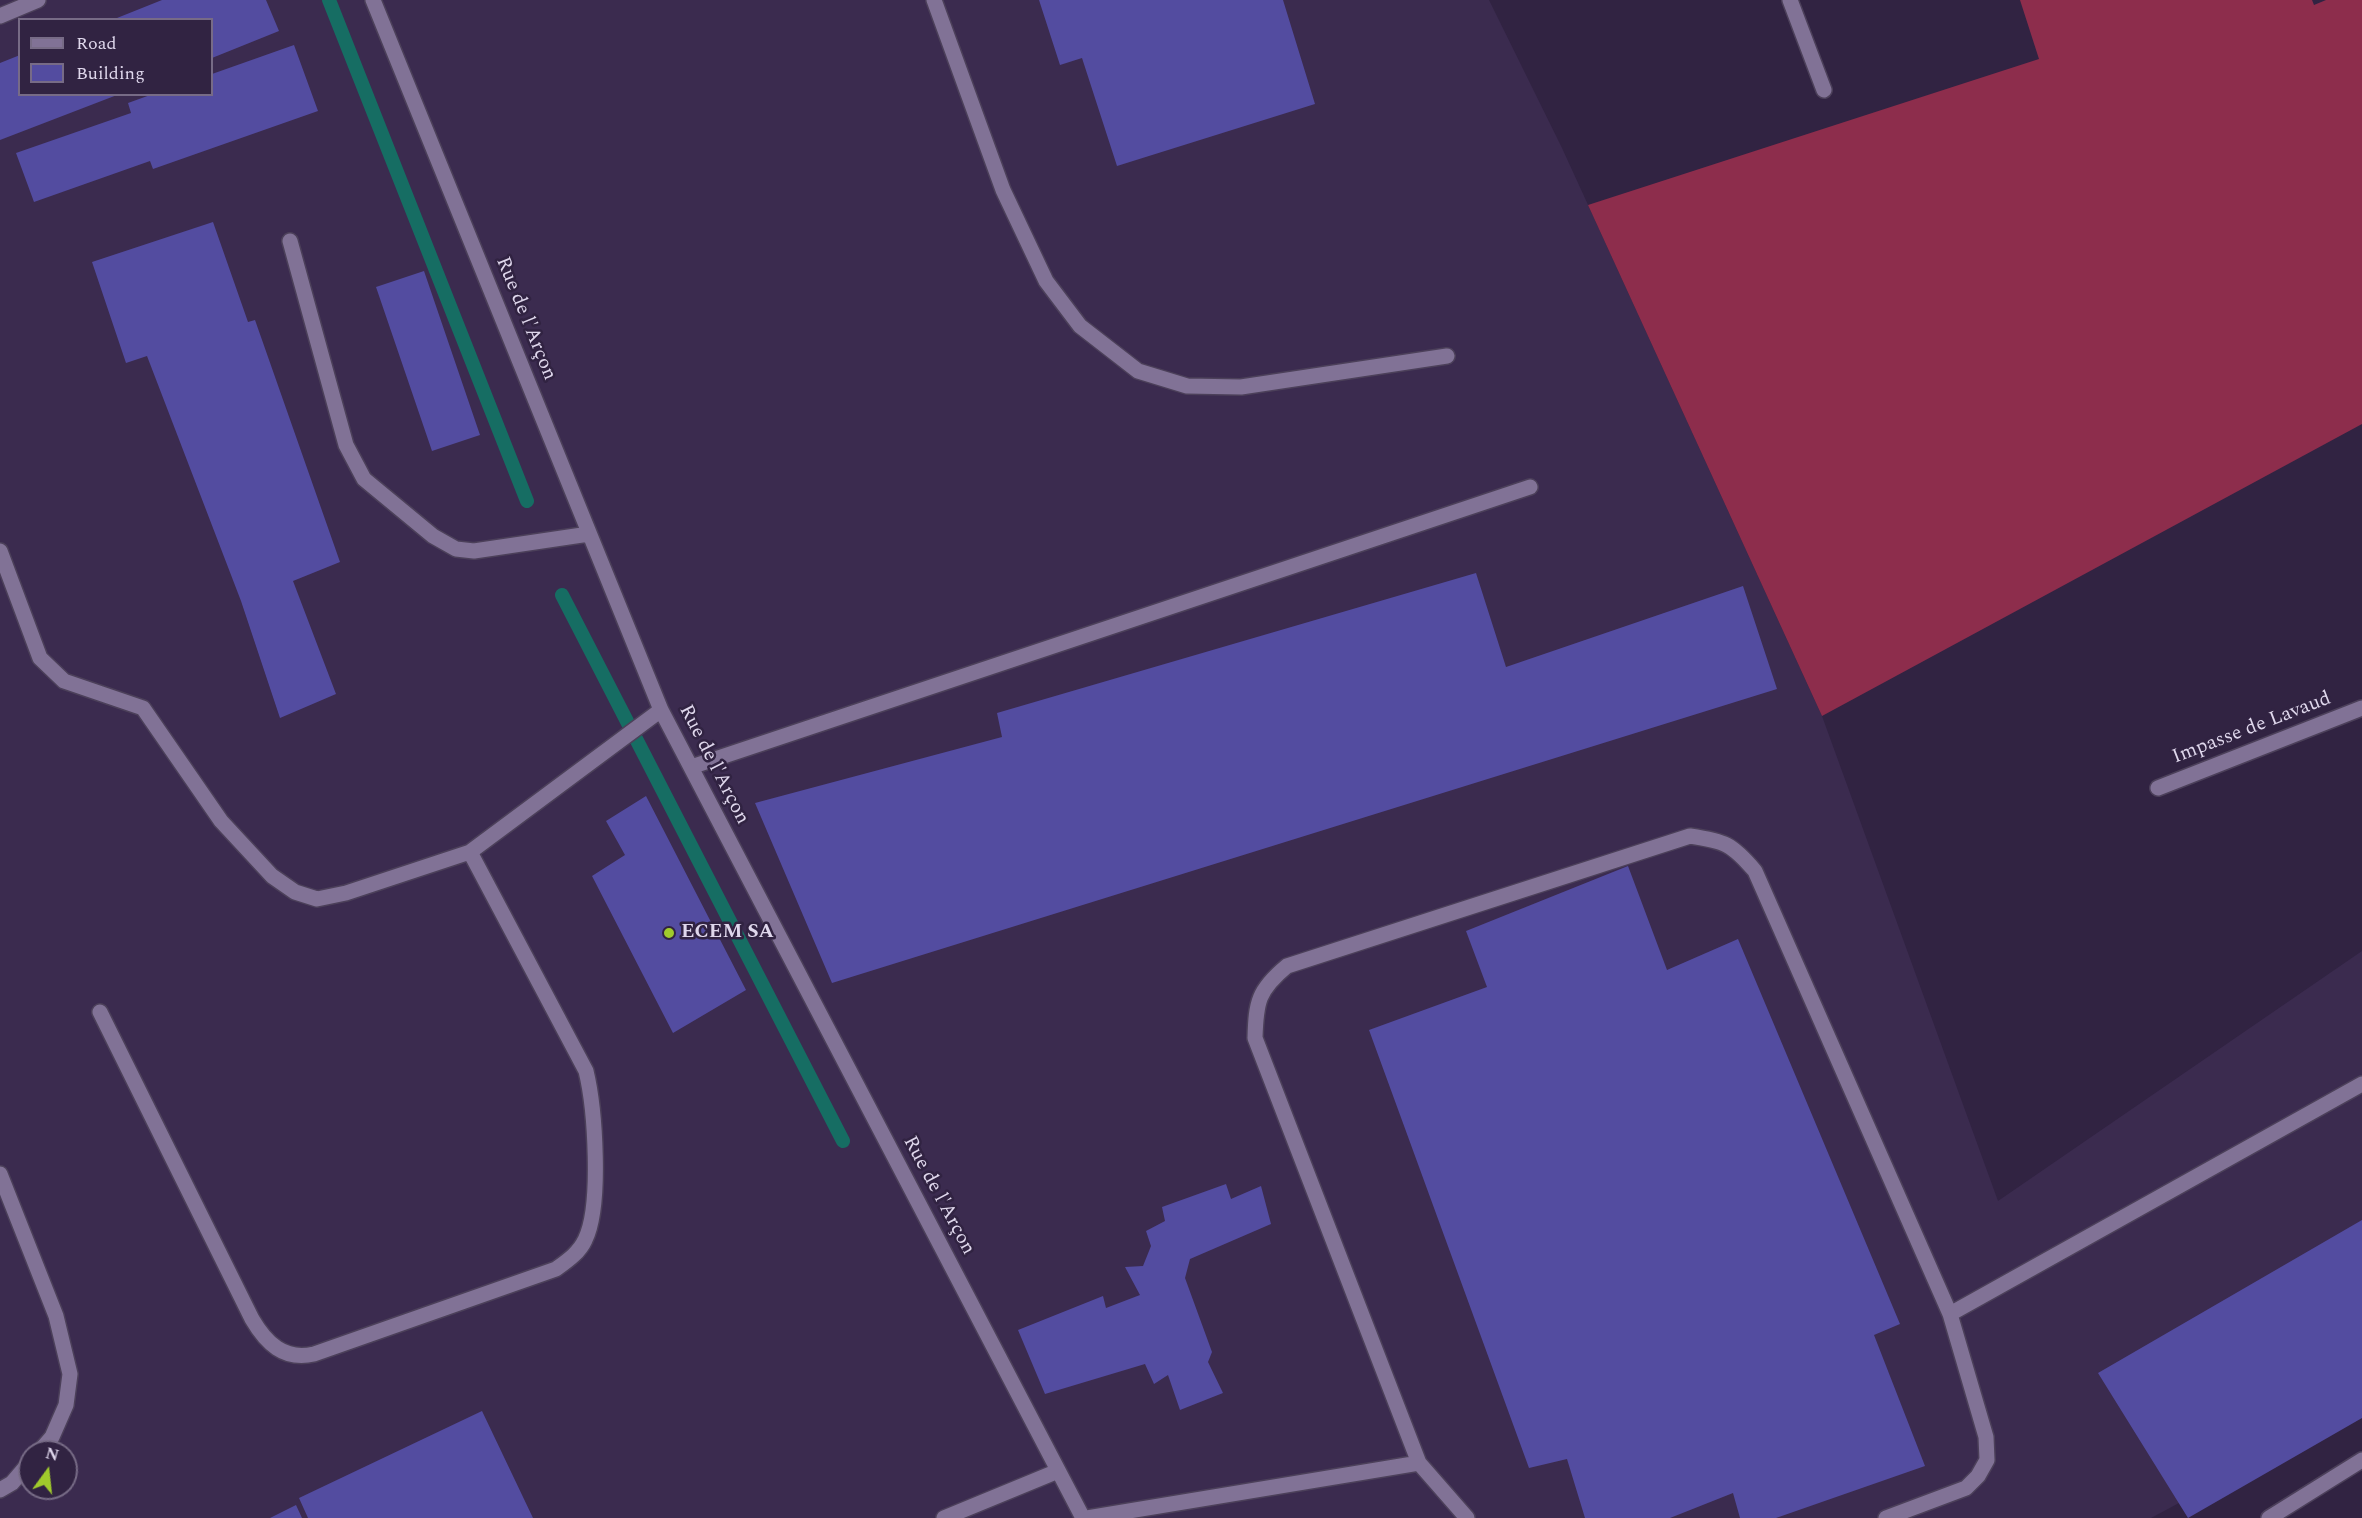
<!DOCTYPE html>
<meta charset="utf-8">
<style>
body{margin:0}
#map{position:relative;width:2362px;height:1518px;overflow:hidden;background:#312342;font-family:Spectral,serif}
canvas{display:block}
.legend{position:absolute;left:18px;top:18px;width:195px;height:78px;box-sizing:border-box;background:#312342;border:2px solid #776b86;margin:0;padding:8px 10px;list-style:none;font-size:18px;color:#dfd7ec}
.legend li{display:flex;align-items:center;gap:12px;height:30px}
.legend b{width:30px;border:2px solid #776b86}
.north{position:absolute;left:18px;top:1440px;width:60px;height:60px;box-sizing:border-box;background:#312342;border:2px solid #776b86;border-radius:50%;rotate:15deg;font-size:16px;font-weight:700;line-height:24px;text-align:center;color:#dfd7ec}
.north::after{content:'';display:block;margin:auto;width:21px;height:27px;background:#a0ca2c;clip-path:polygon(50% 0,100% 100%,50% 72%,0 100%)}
</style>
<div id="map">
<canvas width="2362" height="1518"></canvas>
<ul class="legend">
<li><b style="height:8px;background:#817296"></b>Road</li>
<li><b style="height:16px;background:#534ca0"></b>Building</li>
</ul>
<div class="north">N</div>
</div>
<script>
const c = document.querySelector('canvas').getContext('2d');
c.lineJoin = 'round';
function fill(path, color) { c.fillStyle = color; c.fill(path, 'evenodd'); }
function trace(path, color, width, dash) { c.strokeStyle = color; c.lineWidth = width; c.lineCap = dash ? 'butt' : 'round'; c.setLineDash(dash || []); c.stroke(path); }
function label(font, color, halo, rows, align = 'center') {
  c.font = font + ' Spectral,serif'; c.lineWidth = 5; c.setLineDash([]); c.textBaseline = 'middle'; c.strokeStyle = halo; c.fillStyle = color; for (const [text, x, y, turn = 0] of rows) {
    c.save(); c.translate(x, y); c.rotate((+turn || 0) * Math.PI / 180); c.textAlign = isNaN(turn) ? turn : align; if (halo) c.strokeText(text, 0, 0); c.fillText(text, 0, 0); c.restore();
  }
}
const built = new Path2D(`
 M0,0H1489L1562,148L1822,716L1998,1201L2362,951V1405L2151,1518H0ZM20,20H212V94H20ZM30,1452H66V1488H30Z`);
const forest = new Path2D(`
 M2020,0H2312L2314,5L2326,0H2362V424L1822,716L1588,205L2039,59Z`);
const stream = new Path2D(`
 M329,0L527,501
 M562,595L843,1141`);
const building = new Path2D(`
 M162,0H266L279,31L212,58V20H112Z
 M1039,0H1283L1315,104L1117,166L1082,58L1060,65Z
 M294,45L318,111L153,169L150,161L34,202L16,153L131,113L128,103L153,94H212V74Z
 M20,55V94L117,95L0,140V63Z
 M213,222L248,322L255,320L340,562L293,581L336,694L280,718L241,601L147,356L126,363L92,262Z
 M424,271L480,435L432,451L376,287Z
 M1476,573L1506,667L1743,586L1777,689L832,983L755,803L1002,737L997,713Z
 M646,796L746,990L673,1033L592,876L625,855L606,821Z
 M1628,866L1667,970L1738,939L1900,1324L1874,1335L1925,1466L1776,1518H1740L1733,1493L1670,1518H1585L1567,1459L1529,1468L1369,1030L1487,987L1466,931Z
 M1226,1184L1231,1199L1261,1186L1271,1224L1190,1259L1185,1278L1212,1352L1208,1362L1223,1393L1180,1410L1168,1375L1154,1384L1145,1364L1045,1394L1018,1330L1103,1296L1106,1308L1140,1295L1125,1267L1143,1266L1151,1246L1146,1231L1165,1221L1162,1207Z
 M2362,1220V1418L2188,1518L2098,1373Z
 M482,1411L533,1518H308L299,1498Z
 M296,1505L302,1518H270Z`);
const minor = new Path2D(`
 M373,0L661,710L1083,1518
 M934,0L1003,190L1046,281L1080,326L1138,371L1187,386L1241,387L1447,356
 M1790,0L1824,90
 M0,16L38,0
 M290,241L346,445L364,479L433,536L456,549L474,551L589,534
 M0,551L40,658L64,681L143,708L221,821L272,876L295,892L317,899L346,893L470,852
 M691,767L1530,487
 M2158,788L2362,708
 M100,1012L252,1319C266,1343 284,1361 314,1354L556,1269C567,1261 579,1253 585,1240C602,1206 595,1108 586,1071L470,852L661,710
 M0,1174L56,1316L70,1374L66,1405L52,1437L39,1452
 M1419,1463L1467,1518
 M0,1490L12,1483L30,1462
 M944,1518L1058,1471
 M1087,1518L1419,1463L1255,1038C1256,1002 1258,990 1287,966L1690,836C1725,841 1732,844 1755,871L1950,1314
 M1886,1518L1966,1488L1978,1476L1987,1460L1986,1437L1950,1314L2362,1084
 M2269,1518L2362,1460`);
const markers = [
 [669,933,6,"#a0ca2c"]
];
const streetNames = [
 ["Rue de l'Arçon",525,319,68],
 ["Impasse de Lavaud",2252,729,-21],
 ["Rue de l'Arçon",713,765,63],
 ["Rue de l'Arçon",938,1196,62]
];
const poiNames = [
 ["ECEM SA",681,933]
];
fill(built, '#3b2b4f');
fill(forest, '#8d2d4c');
trace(stream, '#166d63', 14);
fill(building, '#534ca0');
trace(minor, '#4c405a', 18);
trace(minor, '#817296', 15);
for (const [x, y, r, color] of markers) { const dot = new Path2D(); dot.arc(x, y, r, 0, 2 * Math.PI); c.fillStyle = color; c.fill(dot); trace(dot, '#312342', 2); }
label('20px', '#dfd7ec', '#312342', streetNames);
label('bold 20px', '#dfd7ec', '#312342', poiNames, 'left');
</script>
